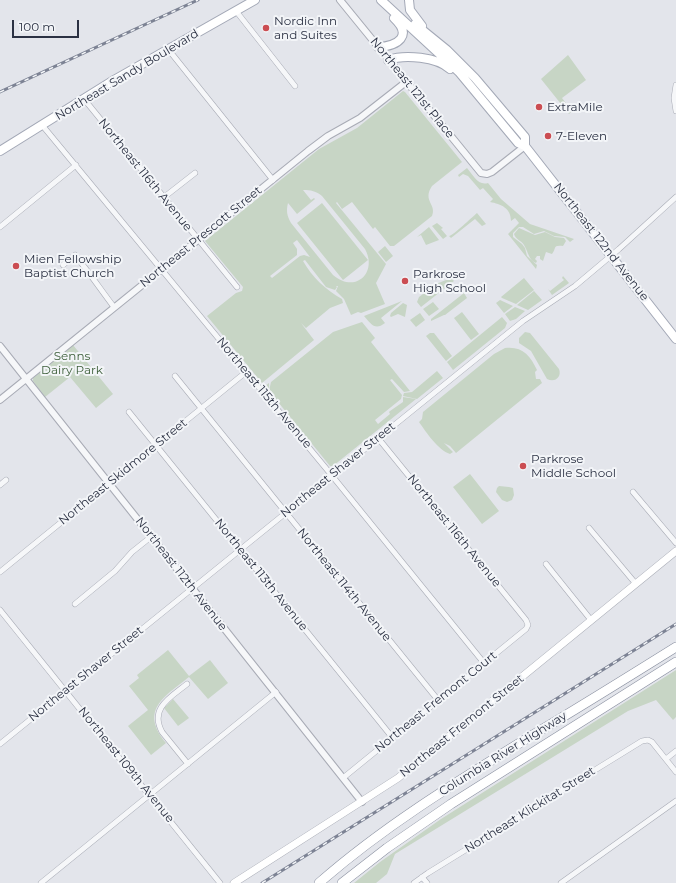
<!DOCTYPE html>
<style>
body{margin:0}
#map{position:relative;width:676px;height:883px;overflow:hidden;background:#e3e5eb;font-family:Montserrat,sans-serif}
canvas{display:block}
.scale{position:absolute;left:12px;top:20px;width:67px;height:18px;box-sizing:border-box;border:2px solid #2b3143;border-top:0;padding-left:5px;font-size:12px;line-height:14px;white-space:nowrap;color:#2b3143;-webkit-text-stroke:3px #f3f5f8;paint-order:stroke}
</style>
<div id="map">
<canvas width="676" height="883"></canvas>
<div class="scale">100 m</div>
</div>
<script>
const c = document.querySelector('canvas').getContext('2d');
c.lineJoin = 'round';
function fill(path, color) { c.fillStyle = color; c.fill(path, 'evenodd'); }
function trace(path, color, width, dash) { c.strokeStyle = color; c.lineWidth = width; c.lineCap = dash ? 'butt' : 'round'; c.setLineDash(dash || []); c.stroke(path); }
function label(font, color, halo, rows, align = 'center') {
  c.font = font + ' Montserrat,sans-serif'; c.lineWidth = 4; c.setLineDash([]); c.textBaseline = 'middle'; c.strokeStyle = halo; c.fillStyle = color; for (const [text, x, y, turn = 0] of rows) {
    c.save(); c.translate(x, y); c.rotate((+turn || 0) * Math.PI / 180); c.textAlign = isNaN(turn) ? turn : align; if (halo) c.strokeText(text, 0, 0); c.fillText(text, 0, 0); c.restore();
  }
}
const green = new Path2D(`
 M568,55L586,80L562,98L572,111L569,114L541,79Z
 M403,91L405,92L462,162L432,186C422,201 437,204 432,216L394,246H390L375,227L373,229L352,202L342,209L337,202L336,203L386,264L376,283L385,304L361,313L358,312L351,315L344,299L336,291L338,286H336L337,287L335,290L326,287L305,260L303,261C312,277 326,290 342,299L343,303L330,308L306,328L301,323L314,340L262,383L207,316L236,293L242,291L243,287L205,241L319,149L357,128ZM303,190C311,190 316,191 322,196L365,249C378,273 355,294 333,275L291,223C287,216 286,211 288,203L297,214L315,199L314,198L311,200ZM297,240L310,257L304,255L300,256L272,278L270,276L297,255V249L293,243Z
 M467,168C473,175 478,186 488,183L501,199L530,224L574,239L570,242L565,237L554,236L544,231L534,234L523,227H519L513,233V237L522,244L525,248L527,256L537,265L536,269L508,234L519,223L515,218L511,221C511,208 501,204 490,202L493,199L483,188L480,190L468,176L463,174L459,177L458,175Z
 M322,203L368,260L343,280L297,223Z
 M477,213L486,224L482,226L475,219L451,238L449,236C454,235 471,218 477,213Z
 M437,223L443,228L441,229L447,236L443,239L432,226Z
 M429,227L439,240L426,245L421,235L417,237Z
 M519,228L535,235L545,232L555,237L564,238L566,241L563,246C552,245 557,248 552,254L546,252L543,261L540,259V256H537L535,259L537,261L536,263C528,259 529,253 524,245C521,240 516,240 514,234Z
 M385,246L393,256L386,262L378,252Z
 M563,276L569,283L552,295L548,289L550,291L564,280L562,278Z
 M451,278L454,281L421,307L417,302L419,297L427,291L426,288Z
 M524,278L534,290L516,304L502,298L501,297Z
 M534,291L542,300L528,310L517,305Z
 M464,293L467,298L445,315H444L431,321V319Z
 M500,300L513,306L504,313L496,303Z
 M402,301L381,318L385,323C375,331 371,324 364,316Z
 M433,302L439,309L429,316L423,309Z
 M403,303L407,305L405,317L398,314L391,317L390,316L391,313Z
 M515,307L525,311L516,319L510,321L505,314Z
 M462,312L479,334L471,340L454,318Z
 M420,313L425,320L416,327L410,320Z
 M502,317L507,323L505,328L453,370L447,362Z
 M362,322L375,338L371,342L410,391L404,392L392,379L390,380L402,395L401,399L375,420L378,424L390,414L389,412L390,411L403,402V397L416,399L333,466H330L265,386L269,383V391L271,382L333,332Z
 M525,332L530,333L559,369C562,377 555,383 547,379L531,351L519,343V338Z
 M430,333H434L452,356L446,361L426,336Z
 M73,345L113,394L96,408L70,377L45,397L33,381V378Z
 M505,348C522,346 530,355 537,370L535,372L536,379H540L542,383L456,453L450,446L444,443L453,452L450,454C438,450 426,432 419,422L422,419L423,412L494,354Z
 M437,371L443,378L417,399L403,396L404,393L412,392Z
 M470,474L499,511L482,524L453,487Z
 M499,486L509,487L513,488L514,495L512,500L507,502L502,500L496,492L497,488Z
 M168,650L189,676L210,660L228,683L208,699L189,677C164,697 139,710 166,743L151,755L128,726L148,710L129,686L139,678L137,675Z
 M676,670V717L673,720L656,700L628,711L395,854L387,874L376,883H354L380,862L441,819Z
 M173,699L189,718L178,726L164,708Z`);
const minor = new Path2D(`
 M236,11L295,86
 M168,49L273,180
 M676,85L674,98L676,111
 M84,99L237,287
 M42,125L329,472L484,663
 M163,198L195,173
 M0,227L76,165
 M63,265L75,255C89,272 101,290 114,307
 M175,376L438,700
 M129,412L392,737
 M0,485L6,480
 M633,492L676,543
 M589,528L636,584
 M546,564L591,620
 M0,572L246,372
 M75,604L115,571L132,552L152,536
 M0,610L220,883
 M187,684C171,697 149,708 162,732L188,764
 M0,744L523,321L575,286L619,249L676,197
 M666,759L676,751
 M343,778L526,629L528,625L526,620L378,438
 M422,877L427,883
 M41,883L276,692
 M414,883L428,873L642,741L648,740L652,742L676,772
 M561,883L676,801`);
const tertiary = new Path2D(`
 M340,0L481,173L487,174L492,172L525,146
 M0,346L362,802
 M0,400L308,151L328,136L360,118L406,82`);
const secondary = new Path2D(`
 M234,883L398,778L676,551`);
const primary = new Path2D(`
 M381,0L459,72L518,143L525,146L676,339
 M409,0L410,10L422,26
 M415,24L447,50L475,78L525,137V146
 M378,47C398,46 413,36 394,18
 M388,60C405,54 437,57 450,69
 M0,151L114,80L255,0`);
const motorway = new Path2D(`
 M319,883C384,826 458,781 531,736C580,707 628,677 676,647
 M342,883L387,848L451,804L676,662`);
const rail = new Path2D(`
 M0,92L198,0
 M262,883L676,624`);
const markers = [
 [266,28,4,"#cb4d52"],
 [539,107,4,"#cb4d52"],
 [548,136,4,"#cb4d52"],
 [16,266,4,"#cb4d52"],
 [405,281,4,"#cb4d52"],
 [523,466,4,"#cb4d52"]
];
const poiNames = [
 ["Nordic Inn",274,21],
 ["and Suites",274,35],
 ["ExtraMile",547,107],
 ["7-Eleven",556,136],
 ["Mien Fellowship",24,259],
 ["Baptist Church",24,273],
 ["Parkrose",413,274],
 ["High School",413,288],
 ["Parkrose",531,459],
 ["Middle School",531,473]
];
const streetNames = [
 ["Northeast Sandy Boulevard",127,75,-31],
 ["Northeast 121st Place",412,88,51],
 ["Northeast 116th Avenue",145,175,51],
 ["Northeast Prescott Street",201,237,-39],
 ["Northeast 122nd Avenue",601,242,52],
 ["Northeast 115th Avenue",264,393,50],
 ["Northeast Shaver Street",338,470,-39],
 ["Northeast Skidmore Street",123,472,-39],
 ["Northeast 116th Avenue",454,531,51],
 ["Northeast 112th Avenue",181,574,52],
 ["Northeast 113th Avenue",261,575,51],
 ["Northeast 114th Avenue",344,585,51],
 ["Northeast Shaver Street",86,674,-39],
 ["Northeast Fremont Court",436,702,-39],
 ["Northeast Fremont Street",462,726,-39],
 ["Columbia River Highway",503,754,-32],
 ["Northeast 109th Avenue",126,765,51],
 ["Northeast Klickitat Street",530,810,-32]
];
const parkNames = [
 ["Senns",72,356],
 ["Dairy Park",72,370]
];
fill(green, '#c7d5c5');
trace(minor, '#a8abb5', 6);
trace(tertiary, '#a8abb5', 8);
trace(secondary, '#a8abb5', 8);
trace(primary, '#a3a8b6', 10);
trace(motorway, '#8b91a1', 10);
trace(minor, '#f6f7f9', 5);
trace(tertiary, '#f6f7f9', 6);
trace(secondary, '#fff', 7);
trace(primary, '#fff', 8);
trace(motorway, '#fff', 9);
trace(rail, '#7d8394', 3);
trace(rail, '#f3f5f8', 1.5, [4.5]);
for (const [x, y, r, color] of markers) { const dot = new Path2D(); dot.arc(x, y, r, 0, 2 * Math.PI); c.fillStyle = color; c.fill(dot); trace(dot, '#f3f5f8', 1.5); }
label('12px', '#2b3143', '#f3f5f8', poiNames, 'left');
label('12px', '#2b3143', '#f3f5f8', streetNames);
label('12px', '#3c5e39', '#f3f5f8', parkNames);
</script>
